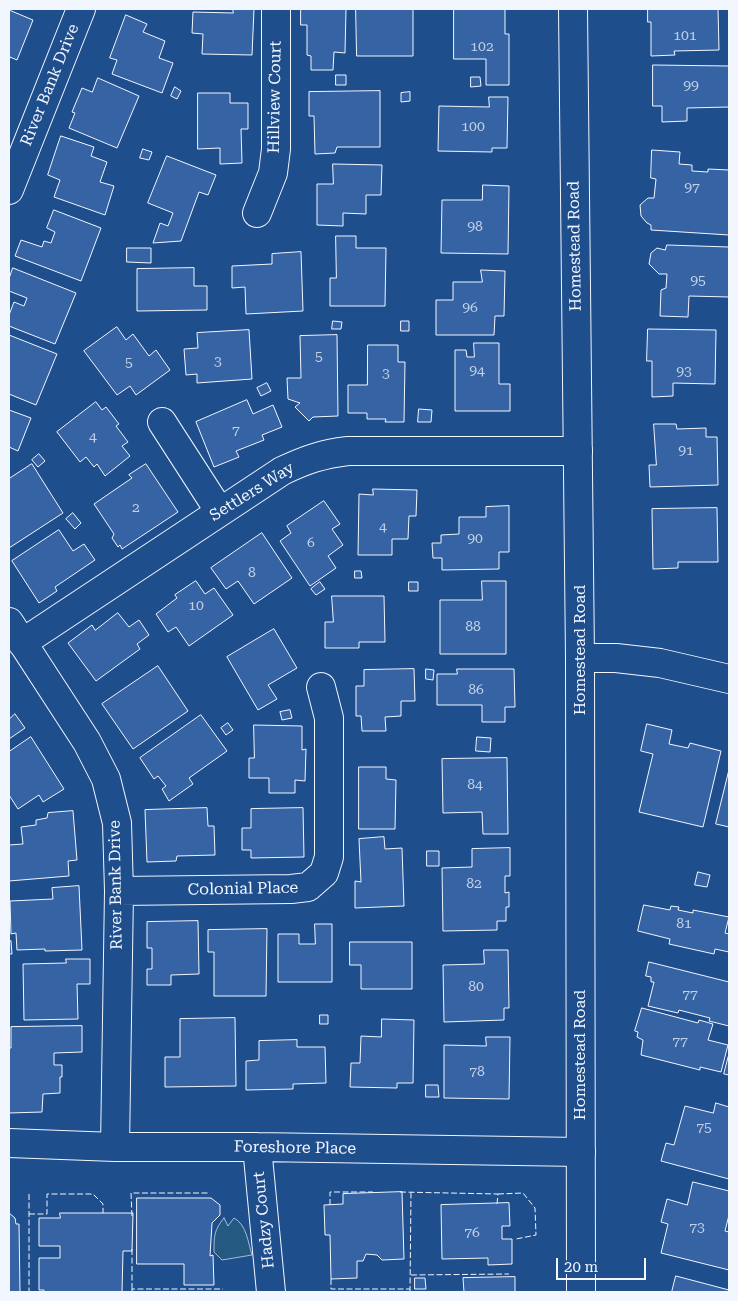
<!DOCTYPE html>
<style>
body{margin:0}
#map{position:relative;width:738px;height:1301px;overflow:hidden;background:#1f4e8c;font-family:"Roboto Serif",serif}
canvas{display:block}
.frame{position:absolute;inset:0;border:10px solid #f2f6ff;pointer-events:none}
.scale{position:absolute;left:556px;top:1258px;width:90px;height:22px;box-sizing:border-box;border:2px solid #f2f6ff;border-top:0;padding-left:6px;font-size:15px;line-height:18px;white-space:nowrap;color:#f2f6ff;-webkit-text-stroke:4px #1f4e8c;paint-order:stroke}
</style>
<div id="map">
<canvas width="738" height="1301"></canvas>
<div class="frame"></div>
<div class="scale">20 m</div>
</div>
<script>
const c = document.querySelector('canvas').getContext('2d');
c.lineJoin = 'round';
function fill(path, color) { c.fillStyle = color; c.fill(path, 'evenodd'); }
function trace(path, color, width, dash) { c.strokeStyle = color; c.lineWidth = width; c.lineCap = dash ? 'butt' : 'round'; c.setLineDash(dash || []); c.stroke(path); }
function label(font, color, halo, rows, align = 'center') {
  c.font = font + ' "Roboto Serif",serif'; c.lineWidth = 4; c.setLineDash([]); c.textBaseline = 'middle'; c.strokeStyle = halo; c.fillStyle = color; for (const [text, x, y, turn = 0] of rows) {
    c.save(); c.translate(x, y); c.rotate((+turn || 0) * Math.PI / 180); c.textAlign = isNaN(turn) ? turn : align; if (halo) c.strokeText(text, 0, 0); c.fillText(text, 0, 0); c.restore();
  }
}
const green = new Path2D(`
 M224,1218L228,1226L234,1218C247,1225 248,1243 252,1255L222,1260L214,1252C214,1236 214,1230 224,1218Z`);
const building = new Path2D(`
 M233,9H254L252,55L202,54L203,34L192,33L193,12L233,13Z
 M301,9H346L345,53L334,52L333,70H311V56L307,55V25H301Z
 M356,9H413V56H357Z
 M454,9H505V34H509V85H486V59H454Z
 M648,9H718L719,50L674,51L675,55L651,56V22H648Z
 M9,10L33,20L17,60L10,57L9,61Z
 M126,15L147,24L143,32L165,41L159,58L173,63L162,93L112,74L117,60L110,58Z
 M653,65L729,66V107L687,108V121L662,122V106H653Z
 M336,75H346V85H336Z
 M471,77H480L481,86L471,87Z
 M98,78L139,96L117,148L69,128L75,113L72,112L82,88L92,92Z
 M175,87L181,91L177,99L171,96Z
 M380,91V147H337L335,153L315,154L314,116H309V92Z
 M410,92V101L401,102V93Z
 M198,93H230V103H248V129H241L242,163L220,164V148L198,149Z
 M489,97H508L507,148H492V152L438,151L439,106L489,107Z
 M61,136L94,147L91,156L107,162L100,182L114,186L105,215L54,197L60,180L48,175Z
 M143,149L152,152L149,160L140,158Z
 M652,150L680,152L679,164L692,165V171L708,172V169L729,170V235L651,230V225L647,223L641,216L640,205L648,198H654L656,179L651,178Z
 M167,156L216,175L208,195L199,192L181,241L153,243L160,223L168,226L173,213L148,203Z
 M333,164L382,165L381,195H366V214L343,213V226L317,225V184H333Z
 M483,185L509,186L508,254L441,253L442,200H482Z
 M54,210L101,228L81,281L15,256L21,240L42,247L44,241L51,243L55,232L47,228Z
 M336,236H356V248H386L385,306H330V278H336Z
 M667,245L729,247V297L689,296L688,317L660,316L661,290L666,288L667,274H659L649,264L651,253L657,248L665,250Z
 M127,248H151V263L127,262Z
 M301,252L303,311L246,314L245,287L232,288V266L272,264V254Z
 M13,268L76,293L55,344L9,326V315L14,302L24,306L27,298L9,291V279Z
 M194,268V286H207V310L137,311V269Z
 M481,270L505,271L504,316H495L494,335H436V300H453V282H482Z
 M333,321L342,322L341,329H332Z
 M401,321H409V331H401Z
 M117,327L126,340L133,334L149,356L156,350L170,370L136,395L130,386L117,395L84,351Z
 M648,329L716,330L715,384L673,383V396L652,397V361H647Z
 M249,330L252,379L197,383V374L186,375L184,349L198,348L197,333Z
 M9,335L57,354L36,405L9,394Z
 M337,335L338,416L313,417L309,421L295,407L300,403L288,399L287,378H301L300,336Z
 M474,343H499V384H510V411H455V350H466L467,357H474Z
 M368,345H398V362H405L404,422H385L386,419H367V413H348V385H367Z
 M267,383L271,391L261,396L257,388Z
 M247,400L253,414L273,405L282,427L262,435L264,440L236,451L239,457L214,467L196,422Z
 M96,402L102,410L106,407L119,424L116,426L128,442L122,446L130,456L105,476L97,464L94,467L86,457L80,462L57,432Z
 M419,409L432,410L431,422H418Z
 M9,410L31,418L18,451L9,447Z
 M654,424H676L677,429L706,428V437H717L718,485L650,487L649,465H656Z
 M39,454L45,461L38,467L32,460Z
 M32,464L63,513L9,548V479Z
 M146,464L178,512L122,549L120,545L118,547L112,538L114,534L94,504L132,478L129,475Z
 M373,489L417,490L416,516H409L408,539H392V555H358L359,494L373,495Z
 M324,501L340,524L332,529L343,545L328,556L336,568L310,586L280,541L291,533L287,526Z
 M509,506V552H499V569L442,570V558H433L432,543H441V535L459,534V517H486V507Z
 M717,508L718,562H678V568L653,569L652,509Z
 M73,513L81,523L75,529L66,519Z
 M59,530L73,551L84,544L95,560L55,587L57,591L39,603L12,561Z
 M262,533L292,578L254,604L238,581L226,589L211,568Z
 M355,571H361L362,578H355Z
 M196,581L205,594L214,588L233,615L189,646L176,627L168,632L156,614L177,598L175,595Z
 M482,581H506V654H440V600H482Z
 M320,582L325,589L316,595L311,589Z
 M409,582H418V591H409Z
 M332,596H384L385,642H359V648H325V622H333Z
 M118,613L129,627L139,620L149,635L137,644L140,649L96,681L68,643L92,625L95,630Z
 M274,629L297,668L268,685L277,699L258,710L227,657Z
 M158,666L188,711L133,749L102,704Z
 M414,669L415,701H401V716L385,717L386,731H362L361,716H356V686H364V670Z
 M426,669L434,670L433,680L426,679Z
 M457,669H514L515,707H505V722H482V705H437V674H457Z
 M290,710L292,718L282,720L280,712Z
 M15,714L25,728L9,739V716L10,718Z
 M201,715L227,751L189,778L193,784L169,801L162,789L166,786L158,776L154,779L140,758Z
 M228,723L233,730L226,735L221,728Z
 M647,724L672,730L669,744L688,748L690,743L721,751L703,827L639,812L653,754L641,751Z
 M254,725L302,726V750L306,749L305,781L295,780V793H269V778H249V758H254Z
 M31,737L64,789L43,802L39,795L18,809L9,795V752Z
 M477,737L491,738L490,752L476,751Z
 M507,758L508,834H483L482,812L443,813L442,759Z
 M359,767H386V779L396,780L395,829H359Z
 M729,770V827L716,824Z
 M207,808L208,826H214L215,855L177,856L176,861L147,862L145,810Z
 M303,808L304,857L251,858V850H242V828H251V809Z
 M73,811L77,860L68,861L69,876L9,881V845L23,844L21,827L36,825V820L47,818L48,813Z
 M384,837L385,849L402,848L404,906L355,908V881L361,882L359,839Z
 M510,848V876H505V893L509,892V907H506V921H497V930L443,931L442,868L472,867V849Z
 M427,851H439V866H427Z
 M698,872L710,875L707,887L695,885Z
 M79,886L82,950L45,951V949L17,950L16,933L11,934L10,901L53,899L52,888Z
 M644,905L670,910L671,906L679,907L678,910L693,913V910L729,917L725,933L729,934V952L715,949L714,954L669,944L670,939L638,931Z
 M198,921L199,974L171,975V985H147V969H152V948H147V922Z
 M315,924H332V982H278V934H299V944H315Z
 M267,929L266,996H214V952H208V930Z
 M11,941L12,954H9V942Z
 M350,942H412V989H361V965H350Z
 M484,950H508L509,1008H504V1020L444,1022L443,965L484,964Z
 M66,959H90V984H77L78,1019L24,1020L23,964L66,963Z
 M649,962L729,982V1026L709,1021L710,1018L679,1010L678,1013L648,1006L654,982H651V977L646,976Z
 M642,1008L698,1023L699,1020L713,1024L708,1040L728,1045L721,1072L700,1067V1070L641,1055L643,1040L637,1037L638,1032L635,1031Z
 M320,1015H328V1024H320Z
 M235,1018L236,1086L165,1087V1057H180V1019Z
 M382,1019L414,1020L413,1083H397V1088L350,1087L351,1063H360L361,1036L381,1037Z
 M82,1026V1052L54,1053V1065H62V1077H60V1093L43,1094L42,1112L9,1113V1048H11V1027Z
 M486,1037H510L509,1099L444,1098V1045L486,1046Z
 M297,1040V1047H325L326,1083L293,1084V1089L246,1090V1061L259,1060V1041Z
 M729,1054V1075L724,1074Z
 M426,1085H438L439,1097H426Z
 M716,1103L729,1107V1179L661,1161L666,1143L674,1145L685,1106L713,1113Z
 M693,1182L729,1191V1215L725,1231L729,1232V1270L661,1253L668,1224L661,1222L667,1199L687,1205Z
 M402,1192L404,1259L382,1260L377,1255L366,1254L363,1261H357V1278L331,1279L330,1235H325L324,1205L343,1204V1194Z
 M137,1198H211L220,1205V1215L212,1223L210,1256L213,1255L214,1285H184V1264H137Z
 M509,1203L510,1226H502V1239H512V1264L488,1265V1258L442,1259L441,1205Z
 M9,1213L15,1218L16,1224H19L20,1292H9Z
 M60,1213H133L132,1251H123L122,1292H44V1290H39V1258H60V1246H39V1218H60Z
 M676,1276L729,1290V1292H672Z
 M515,1277V1292H464L463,1278Z
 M415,1278H425L426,1289H415Z`);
const street = new Path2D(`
 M9,190L81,9
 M257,213L273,173L276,149V9
 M162,422L220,512
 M9,622L87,742L106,779L117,823L119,891L115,1147
 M22,643L282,471C305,460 322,454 348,451H578
 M580,658H616L660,663L729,679
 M119,891L291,889L308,887L324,873L329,857V718L321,687
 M9,1143L115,1147H257L581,1152
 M257,1147L271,1292`);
const secondary = new Path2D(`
 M573,9L580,658L581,1292`);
const fence = new Path2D(`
 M400,1192L498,1194L497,1204
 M29,1194V1292
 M498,1194L523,1193L535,1208L536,1235L516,1239
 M330,1205V1192H373
 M29,1214H47V1194H93L103,1204V1213
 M132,1216L131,1193H210
 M132,1249V1289
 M411,1275L509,1274
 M331,1279V1289H410
 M132,1292V1289H223
 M410,1292L411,1192`);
const numberNames = [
 ["101",685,36],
 ["102",482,47],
 ["99",691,86],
 ["100",473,127],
 ["97",692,188],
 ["98",475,227],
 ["95",698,281],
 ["96",470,308],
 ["5",319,357],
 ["3",218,362],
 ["5",129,363],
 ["94",477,371],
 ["93",684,372],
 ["3",386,374],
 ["7",236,431],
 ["4",93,437],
 ["91",686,451],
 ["2",136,508],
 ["4",383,527],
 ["90",475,539],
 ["6",311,543],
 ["8",252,573],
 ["10",196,606],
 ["88",473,627],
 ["86",476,690],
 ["84",475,785],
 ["82",474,884],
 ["81",684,924],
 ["80",476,987],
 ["77",690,995],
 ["77",680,1042],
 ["78",477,1072],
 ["75",704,1128],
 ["73",697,1228],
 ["76",472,1233]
];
const streetNames = [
 ["River Bank Drive",50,85,-68],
 ["Hillview Court",275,97,-89],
 ["Homestead Road",575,246,-91],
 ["Settlers Way",252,492,-32],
 ["Homestead Road",580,650,-90],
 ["River Bank Drive",116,885,-91],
 ["Colonial Place",243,889,-1],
 ["Homestead Road",580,1055,-90],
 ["Foreshore Place",295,1148,1],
 ["Hadzy Court",264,1220,-96]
];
fill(green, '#245a82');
trace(green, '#a8bbd7', 1);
fill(building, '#3563a3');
trace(building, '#f2f6ff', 1);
trace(street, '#f2f6ff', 30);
trace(secondary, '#f2f6ff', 30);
trace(street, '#1f4e8c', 28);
trace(secondary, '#1f4e8c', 28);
trace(fence, '#f2f6ff', 1, [6, 2.5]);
label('14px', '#c3d1e8', null, numberNames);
label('16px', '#f2f6ff', '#1f4e8c', streetNames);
</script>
